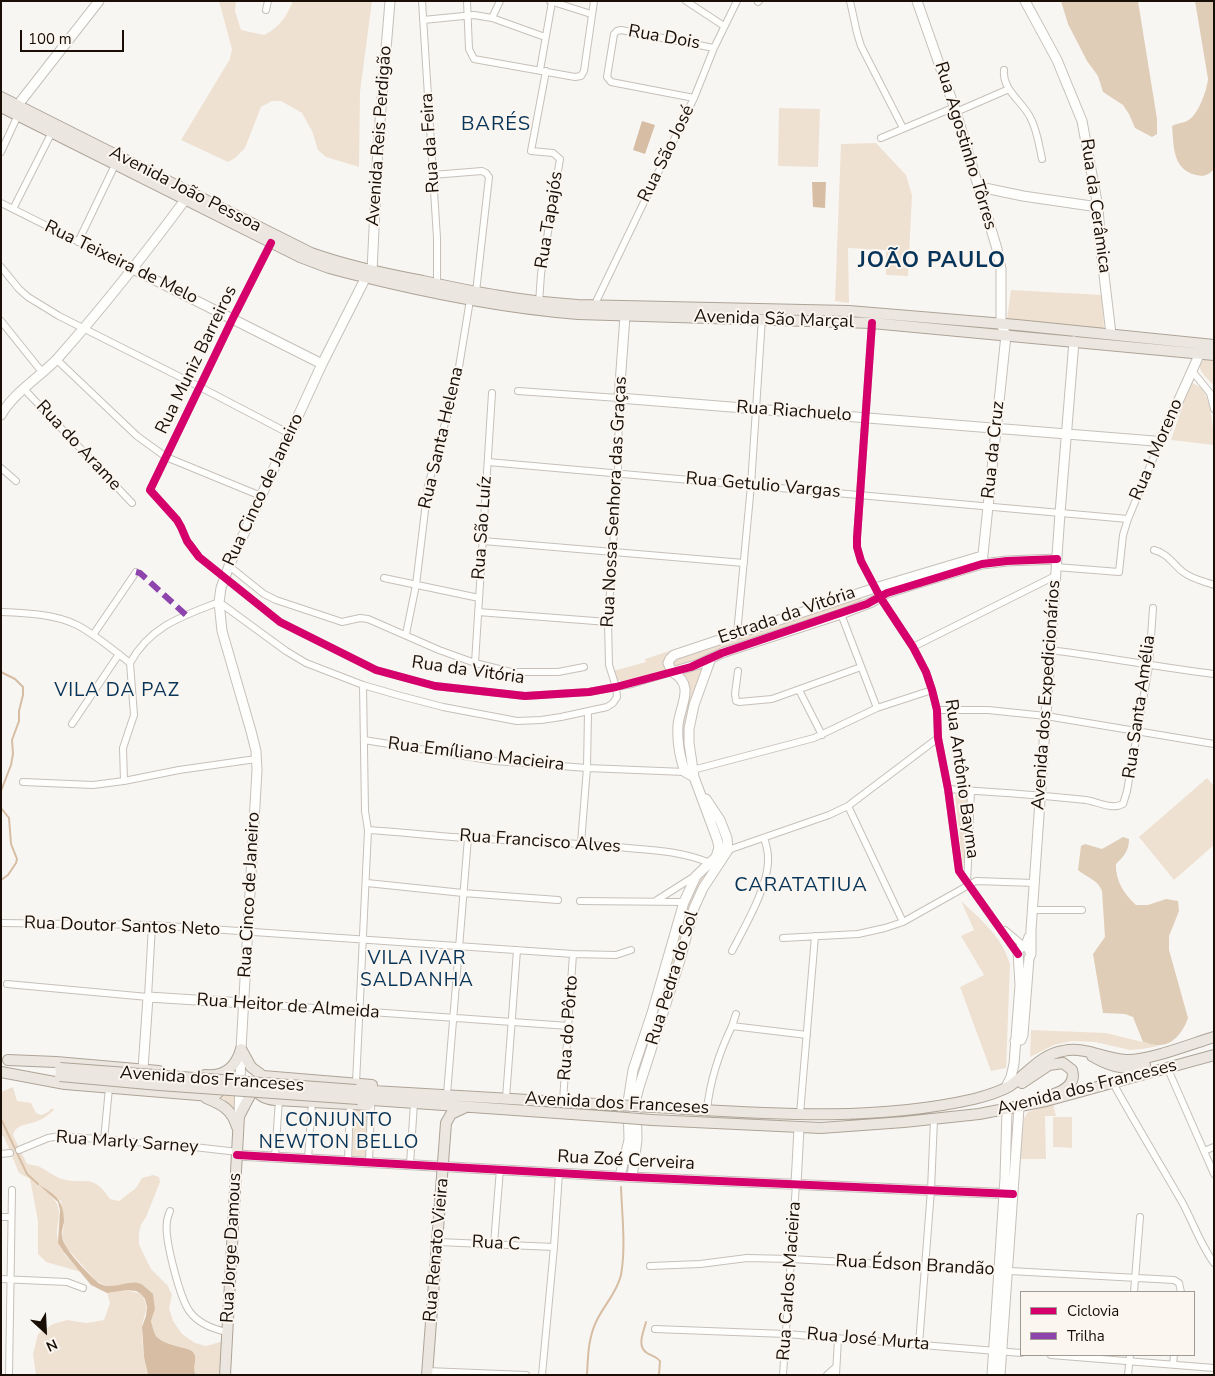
<!DOCTYPE html>
<meta charset="utf-8">
<style>
body{margin:0}
#map{position:relative;width:1215px;height:1376px;overflow:hidden;background:#f8f6f3;font-family:"Nunito Sans",sans-serif}
canvas{display:block}
.frame{position:absolute;inset:0;border:2px solid #190f06;pointer-events:none}
.legend{position:absolute;left:1020px;top:1291px;width:175px;height:65px;box-sizing:border-box;background:#fbf6f0;border:1px solid #a19a92;margin:0;padding:6px 9px;list-style:none;font-size:15px;color:#190f06}
.legend li{display:flex;align-items:center;gap:10px;height:25px}
.legend b{width:25px;border:1px solid #a19a92}
.north{position:absolute;left:20px;top:1306px;width:50px;height:50px;-webkit-text-stroke:4px #fbf6f0;paint-order:stroke;rotate:155deg;font-size:14px;font-weight:700;line-height:20px;text-align:center;color:#190f06}
.north::after{content:'';display:block;margin:auto;width:18px;height:22px;background:#190f06;clip-path:polygon(50% 0,100% 100%,50% 72%,0 100%)}
.scale{position:absolute;left:20px;top:30px;width:104px;height:22px;box-sizing:border-box;border:2px solid #190f06;border-top:0;padding-left:6px;font-size:15px;line-height:18px;white-space:nowrap;color:#190f06;-webkit-text-stroke:4px #fbf6f0;paint-order:stroke}
</style>
<div id="map">
<canvas width="1215" height="1376"></canvas>
<div class="frame"></div>
<ul class="legend">
<li><b style="height:6px;background:#d6006c"></b>Ciclovia</li>
<li><b style="height:6px;background:#8e44ad"></b>Trilha</li>
</ul>
<div class="north">N</div>
<div class="scale">100 m</div>
</div>
<script>
const c = document.querySelector('canvas').getContext('2d');
c.lineJoin = 'round';
function fill(path, color) { c.fillStyle = color; c.fill(path, 'evenodd'); }
function trace(path, color, width, dash) { c.strokeStyle = color; c.lineWidth = width; c.lineCap = dash ? 'butt' : 'round'; c.setLineDash(dash || []); c.stroke(path); }
function label(font, color, halo, rows, align = 'center') {
  c.font = font + ' "Nunito Sans",sans-serif'; c.lineWidth = 4; c.setLineDash([]); c.textBaseline = 'middle'; c.strokeStyle = halo; c.fillStyle = color; for (const [text, x, y, turn = 0] of rows) {
    c.save(); c.translate(x, y); c.rotate((+turn || 0) * Math.PI / 180); c.textAlign = isNaN(turn) ? turn : align; if (halo) c.strokeText(text, 0, 0); c.fillText(text, 0, 0); c.restore();
  }
}
const green = new Path2D(`
 M219,1H236L235,11L241,30L264,35C280,27 286,17 293,1H372L360,92L359,167L326,157L318,150L312,131L302,113L281,101H272L261,107L245,148L235,158L228,162L181,140L230,59L232,49Z
 M779,108L820,109L818,167L778,166Z
 M876,143L906,175L912,195L908,276L886,275V250L848,248L849,303L835,301L841,144Z
 M1011,290L1102,295L1104,329L1007,319Z
 M1208,358H1214V386C1208,378 1189,365 1208,358Z
 M1191,382C1194,384 1199,386 1202,389C1211,399 1214,432 1214,445L1171,440Z
 M860,597L862,600L860,603L696,662L675,668L672,665L673,658Z
 M672,650C659,659 668,662 665,672L622,682L616,679L613,671L646,662L645,659Z
 M699,668L702,669L690,705L689,768H687L682,731L684,675L686,673Z
 M1207,778L1214,786V845L1174,880L1139,837Z
 M955,794H969L963,869Z
 M709,868L711,870L672,975L653,1032L655,1019L686,904L696,881Z
 M961,901C981,920 1003,937 1010,965L1006,1068L991,1071L960,987L984,975L961,936L974,930Z
 M1031,1030L1106,1033L1159,1046L1142,1049L1130,1050L1095,1042L1072,1041L1054,1045L1030,1057Z
 M237,1067L236,1109H235L221,1097V1078Z
 M13,1087L17,1101L31,1103L36,1113L41,1115L48,1112L52,1108L54,1110C49,1114 45,1118 40,1120C31,1125 16,1123 13,1135L27,1164C31,1165 34,1165 38,1166C45,1169 52,1175 59,1178C84,1187 91,1170 110,1199L119,1201L136,1188L142,1178L153,1175L159,1177L160,1182L146,1217L141,1225L139,1233V1244L143,1253L151,1269L168,1286L172,1295L169,1308L173,1321L182,1334L195,1343L206,1346L224,1341L221,1375H196C191,1367 199,1359 193,1352C189,1347 164,1346 156,1336C153,1333 152,1325 151,1321L155,1309L134,1282L120,1286H107L96,1281L66,1247L62,1237L64,1223L61,1201L50,1195C68,1211 52,1225 59,1244C62,1254 74,1263 81,1272L46,1262L38,1254V1221L30,1179L19,1173L4,1137L1,1135V1092Z
 M1053,1104L1056,1116H1045L1046,1159H1019L1024,1118L1028,1112Z
 M353,1109H368L367,1157L351,1156Z
 M1072,1117V1148L1053,1147V1117Z
 M127,1290L141,1294C151,1308 144,1313 142,1327C141,1337 145,1366 148,1375H36L33,1354L38,1334L53,1324L67,1320L86,1323L104,1320L110,1303L107,1293Z`);
const forest = new Path2D(`
 M1061,1H1138L1157,119V134L1152,137L1135,128L1129,114L1123,105L1103,92L1098,76L1087,61L1068,24Z
 M1195,1H1214V169C1209,175 1204,177 1196,175C1172,169 1174,146 1172,126C1177,123 1183,123 1187,121C1198,116 1207,90 1208,79Z
 M1123,837L1129,839C1129,851 1124,856 1116,864C1115,880 1124,894 1136,905H1148L1166,899L1178,901L1179,911L1169,936V950L1188,1018C1184,1030 1174,1045 1160,1045C1155,1046 1148,1043 1143,1042L1133,1017L1125,1014L1103,1013L1093,954L1105,937L1102,891C1098,880 1086,877 1078,870L1081,846L1085,844L1102,849Z`);
const water = new Path2D(`
 M642,121L655,125L645,154L633,150Z
 M812,182H826L825,208L813,207Z
 M38,1184C55,1195 64,1199 64,1222C63,1227 61,1232 62,1237C64,1249 85,1270 94,1279C108,1294 125,1280 138,1283C143,1284 148,1290 153,1294L155,1309L151,1321C152,1325 154,1333 156,1336C164,1346 189,1347 193,1352C199,1359 191,1367 196,1375H148L144,1357L142,1327L146,1316L147,1307L145,1299L141,1294L136,1291L127,1290L107,1293L91,1285L63,1251L58,1243L60,1210L58,1202Z`);
const stream = new Path2D(`
 M1,672L15,679L23,687V695L19,711V721L12,740L13,754L11,765L1,791
 M1,808L9,818L11,844L17,859L16,863L8,875L1,880
 M1,1119L27,1174L38,1184
 M646,1322C644,1331 636,1346 647,1353C652,1356 656,1356 660,1361L659,1375
 M587,1375C588,1357 588,1339 596,1322C603,1306 617,1293 621,1275C626,1247 622,1215 621,1187`);
const street = new Path2D(`
 M422,1L437,238V284
 M467,1L469,49L474,59L575,77L581,76L584,71L594,1
 M550,1L591,14
 M686,1L724,26
 M850,1L857,33L861,46L903,128
 M758,2L759,1
 M266,10L268,1
 M492,18L500,1
 M423,20L474,15L492,18L545,37
 M540,70L552,2
 M1004,70C1002,90 1022,101 1030,117C1037,129 1039,145 1042,159
 M694,98L611,82L607,77L614,34L617,31L621,30L714,48
 M956,112L1009,89
 M881,138L955,107
 M1,152L18,115
 M432,175L482,171L486,173L489,177L476,292
 M1,203L133,269
 M13,209L52,132
 M78,242L115,165
 M271,243L233,318L150,490L177,520L181,527L187,541L199,557L280,622L376,670L435,686L525,696L589,692L632,684L672,672
 M1,267L19,289L28,297L59,316L200,387L290,434
 M539,303L541,274L560,159L553,153L531,151L546,71
 M594,306L694,98L714,48L737,1
 M1,321L42,372
 M872,323L857,538V547L861,561L880,597L913,647L926,672L932,690L937,710L938,738L948,789L959,871L1018,954
 M56,359L137,436L166,457L261,496
 M1192,371L1210,393L1214,409
 M24,389L132,503
 M488,462L1128,519
 M1,468L16,481
 M483,541L744,563
 M1154,550C1167,553 1173,564 1183,572C1192,579 1203,581 1214,585
 M229,566L264,594L276,600L342,622L360,618L368,619L439,650L475,663L511,672H558L584,667
 M1056,567L1119,572L1123,535L1128,519L1160,442H1158
 M384,578L479,598
 M1,612C26,613 54,614 77,625C96,635 113,650 130,663
 M478,612L608,622
 M841,614L877,708
 M406,634L416,585L428,486L457,379L470,300
 M737,634L751,485L762,318
 M93,635L136,572
 M913,647L1055,576
 M1050,650C1105,657 1159,667 1214,674
 M130,663C150,626 183,616 219,602L286,651L306,663L363,685L401,696L443,707L517,721L541,720L561,717L607,707L613,703L617,697L616,687L609,665L608,622L618,473L619,398L518,391
 M475,663L492,393
 M738,671L735,694L736,701L739,702L772,699L861,667
 M799,690L822,735
 M937,710H988L1046,716L1214,744
 M72,724L119,654
 M364,740L495,761L587,768L685,772L814,738L877,708L932,690
 M124,781L123,748L134,715L130,663
 M23,782L93,785L124,781L179,770L256,759
 M948,789C994,792 1040,795 1086,800C1098,802 1112,810 1123,804L1127,791L1149,666L1153,608
 M848,806L903,922
 M368,830C401,832 434,836 467,838C517,841 567,842 616,847C649,850 679,850 710,863
 M581,843L587,768L588,712
 M728,850L829,815L848,806L938,738
 M367,883L463,893L558,900
 M967,884L971,791
 M657,900L695,876
 M580,901L684,902
 M1032,910H1082
 M1,923L152,925L573,954L616,955L631,950
 M1005,930L1024,946
 M783,938L858,934L885,928L903,922L976,881L1034,883
 M732,951C744,928 770,884 768,857C768,851 766,844 764,838
 M7,984L148,997L152,925
 M244,1003L569,1026
 M732,1026L736,1014
 M1167,1067L1214,1174
 M356,1083L368,830L365,811L363,685
 M1113,1083C1135,1123 1159,1162 1182,1202C1193,1222 1200,1244 1214,1263
 M447,1094L468,838
 M506,1098L517,950
 M563,1101L573,954
 M707,1110C710,1080 719,1053 732,1026L807,1035
 M800,1114L815,936
 M104,1140L109,1088
 M19,1150L48,1138L60,1136L185,1146L238,1152
 M1204,1151L1214,1147
 M1,1154L10,1153
 M275,1157L279,1100
 M308,1159L312,1102
 M348,1161L350,1105
 M369,1162L371,1105
 M410,1164L414,1103
 M170,1211C169,1214 167,1218 167,1222C164,1238 180,1299 190,1312C199,1324 213,1329 227,1332
 M1,1217H11
 M438,1242L554,1247
 M494,1244L500,1169
 M650,1266L700,1264L747,1258L791,1259L1174,1280L1179,1283L1181,1292
 M1,1279L67,1282L83,1288
 M1134,1292L1140,1217
 M655,1329L786,1334L1021,1353
 M919,1344L931,1190L934,1119
 M1051,1355L1214,1368
 M1173,1364L1174,1355
 M427,1371L526,1375
 M9,1375L12,1190
 M542,1375L554,1247L559,1173
 M783,1375L796,1184
 M827,1375L836,1367
 M836,1375L838,1338
 M1128,1375L1130,1355`);
const secondary = new Path2D(`
 M917,1L956,112L997,249L1001,269V324L1006,335L982,564
 M1025,1L1057,60L1082,121L1098,207L1101,250L1111,334
 M17,106L99,1
 M980,187L1023,196L1098,207
 M133,269L322,364
 M625,316L619,398L1154,441
 M1,415C14,392 40,377 58,358C103,307 145,254 185,200
 M1160,442L1200,353
 M672,672L699,664L722,653L841,614L872,602L887,593L925,581L982,564L1007,561L1057,559
 M672,672L668,663L670,659L674,655L875,588L982,556
 M672,672C696,685 680,705 678,725C677,740 680,758 685,772L694,777
 M1031,952V930L1060,513L1074,341
 M1015,1041L1021,1040L1023,1035L1029,958L1031,954L1028,948
 M143,1069L148,997L244,1003
 M1005,1089L1011,1077L1014,1064L1020,985L1018,951L1020,948L1026,945L1029,937
 M239,1115L241,1049L257,770L256,751L251,731L222,631L219,602L221,588L229,566L322,364L366,277L372,271L378,145L390,1
 M237,1155L629,1177L1013,1194
 M620,1176L629,1140L628,1102L633,1070L652,1013L684,902L696,876L716,857L719,847L717,839L694,777L689,743V729L694,705L711,658
 M632,1177L637,1140L636,1099L639,1087L680,960L694,908L703,888L728,850L727,838L720,820L706,799
 M796,1184L799,1128
 M992,1375L1005,1178L1007,1110
 M1000,1375L1019,1108`);
const primary = new Path2D(`
 M1,97L311,253C347,266 385,274 423,281C474,292 525,302 578,305L849,311L1017,325L1214,345
 M1,107L300,257L329,268L348,273C423,292 500,308 578,314L872,323L1214,355
 M241,1049L251,1067L263,1076L372,1085
 M1092,1056C1110,1067 1124,1070 1145,1065
 M8,1060L56,1062L159,1071
 M1,1072L65,1084L210,1096C218,1095 223,1090 220,1082
 M205,1075C224,1077 236,1067 241,1049
 M1022,1083L1049,1065L1063,1063L1072,1070C1076,1083 1066,1090 1054,1094
 M256,1087C258,1097 267,1099 275,1100L368,1105
 M356,1090L615,1105
 M206,1098C221,1104 232,1109 237,1127
 M358,1099L614,1117
 M653,1107C759,1113 869,1123 974,1099C986,1096 999,1092 1010,1086C1028,1073 1040,1055 1063,1051C1085,1046 1104,1059 1126,1060C1148,1061 1191,1044 1214,1037
 M652,1120L821,1128L904,1122L979,1114L1046,1101L1214,1055
 M225,1375L239,1116C248,1101 254,1079 274,1077
 M427,1375L446,1123L451,1114L466,1107`);
const primaryBridge = new Path2D(`
 M60,1068L356,1090
 M60,1076L159,1085L358,1099
 M615,1105L653,1107
 M614,1117L652,1120`);
const quiet = new Path2D(`
 M136,572L140,573L186,615`);
const cycleway = new Path2D(`
 M271,243L233,318L150,490L177,520L181,527L187,541L199,557L280,622L376,670L435,686L525,696L589,692L616,687L691,667L722,653L867,604L887,593L982,564L1007,561L1057,559
 M872,323L857,538V547L861,561L880,597L913,647L926,672L932,690L937,710L938,738L948,789L959,871L1018,954
 M237,1155L629,1177L1013,1194`);
const streetNames = [
 ["Rua Dois",664,38,10],
 ["Avenida Reis Perdigão",380,136,-86],
 ["Rua da Feira",431,143,-94],
 ["Rua Agostinho Tôrres",965,146,73],
 ["Rua São José",667,154,-64],
 ["Avenida João Pessoa",185,190,27],
 ["Rua da Cerâmica",1095,206,82],
 ["Rua Tapajós",550,220,-81],
 ["Rua Teixeira de Melo",121,263,26],
 ["Avenida São Marçal",774,320,2],
 ["Rua Muniz Barreiros",197,360,-64],
 ["Rua Riachuelo",794,412,4],
 ["Rua Santa Helena",442,438,-77],
 ["Rua do Arame",78,446,47],
 ["Rua da Cruz",994,450,-84],
 ["Rua J Moreno",1157,450,-67],
 ["Rua Getulio Vargas",763,486,5],
 ["Rua Cinco de Janeiro",264,490,-65],
 ["Rua Nossa Senhora das Graças",615,502,-87],
 ["Rua São Luíz",483,528,-86],
 ["Estrada da Vitória",787,616,-19],
 ["Rua da Vitória",468,671,8],
 ["Avenida dos Expedicionários",1047,695,-86],
 ["Rua Santa Amélia",1140,707,-82],
 ["Rua Emíliano Macieira",476,755,7],
 ["Rua Antônio Bayma",961,779,82],
 ["Rua Francisco Alves",540,842,4],
 ["Rua Cinco de Janeiro",250,895,-87],
 ["Rua Doutor Santos Neto",122,927,2],
 ["Rua Pedra do Sol",673,978,-73],
 ["Rua Heitor de Almeida",288,1007,4],
 ["Rua do Pôrto",569,1028,-86],
 ["Avenida dos Franceses",212,1080,4],
 ["Avenida dos Franceses",1087,1088,-14],
 ["Avenida dos Franceses",617,1104,3],
 ["Rua Marly Sarney",127,1143,4],
 ["Rua Zoé Cerveira",626,1161,3],
 ["Rua C",496,1244,3],
 ["Rua Jorge Damous",232,1248,-87],
 ["Rua Renato Vieira",437,1250,-85],
 ["Rua Édson Brandão",915,1266,3],
 ["Rua Carlos Macieira",790,1281,-86],
 ["Rua José Murta",868,1340,5]
];
const neighbourhoodNames = [
 ["VILA DA PAZ",117,691],
 ["VILA IVAR",417,959],
 ["SALDANHA",417,981],
 ["CONJUNTO",339,1121],
 ["NEWTON BELLO",339,1143]
];
const quarterNames = [
 ["BARÉS",496,125],
 ["CARATATIUA",801,886]
];
const districtNames = [
 ["JOÃO PAULO",932,262]
];
fill(green, '#efe1d1');
fill(forest, '#e0cdb7');
fill(water, '#d6bda3');
trace(stream, '#d6bda3', 2);
trace(street, '#c6c0b9', 8);
trace(secondary, '#c6c0b9', 11);
trace(primary, '#ada497', 12);
trace(street, '#fefefd', 6);
trace(secondary, '#fefefd', 9);
trace(primary, '#ebe6e0', 10);
trace(primaryBridge, '#ada497', 12, []);
trace(primaryBridge, '#ebe6e0', 10);
trace(quiet, '#8e44ad', 6, [12, 6]);
trace(cycleway, '#d6006c', 8);
label('18px', '#190f06', '#fbf6f0', streetNames);
c.letterSpacing = '1px';
label('19px', '#073459', '#fbf6f0', neighbourhoodNames);
c.letterSpacing = '0px';
c.letterSpacing = '1px';
label('20px', '#073459', '#fbf6f0', quarterNames);
c.letterSpacing = '0px';
c.letterSpacing = '1px';
label('bold 22px', '#073459', '#fbf6f0', districtNames);
c.letterSpacing = '0px';
</script>
